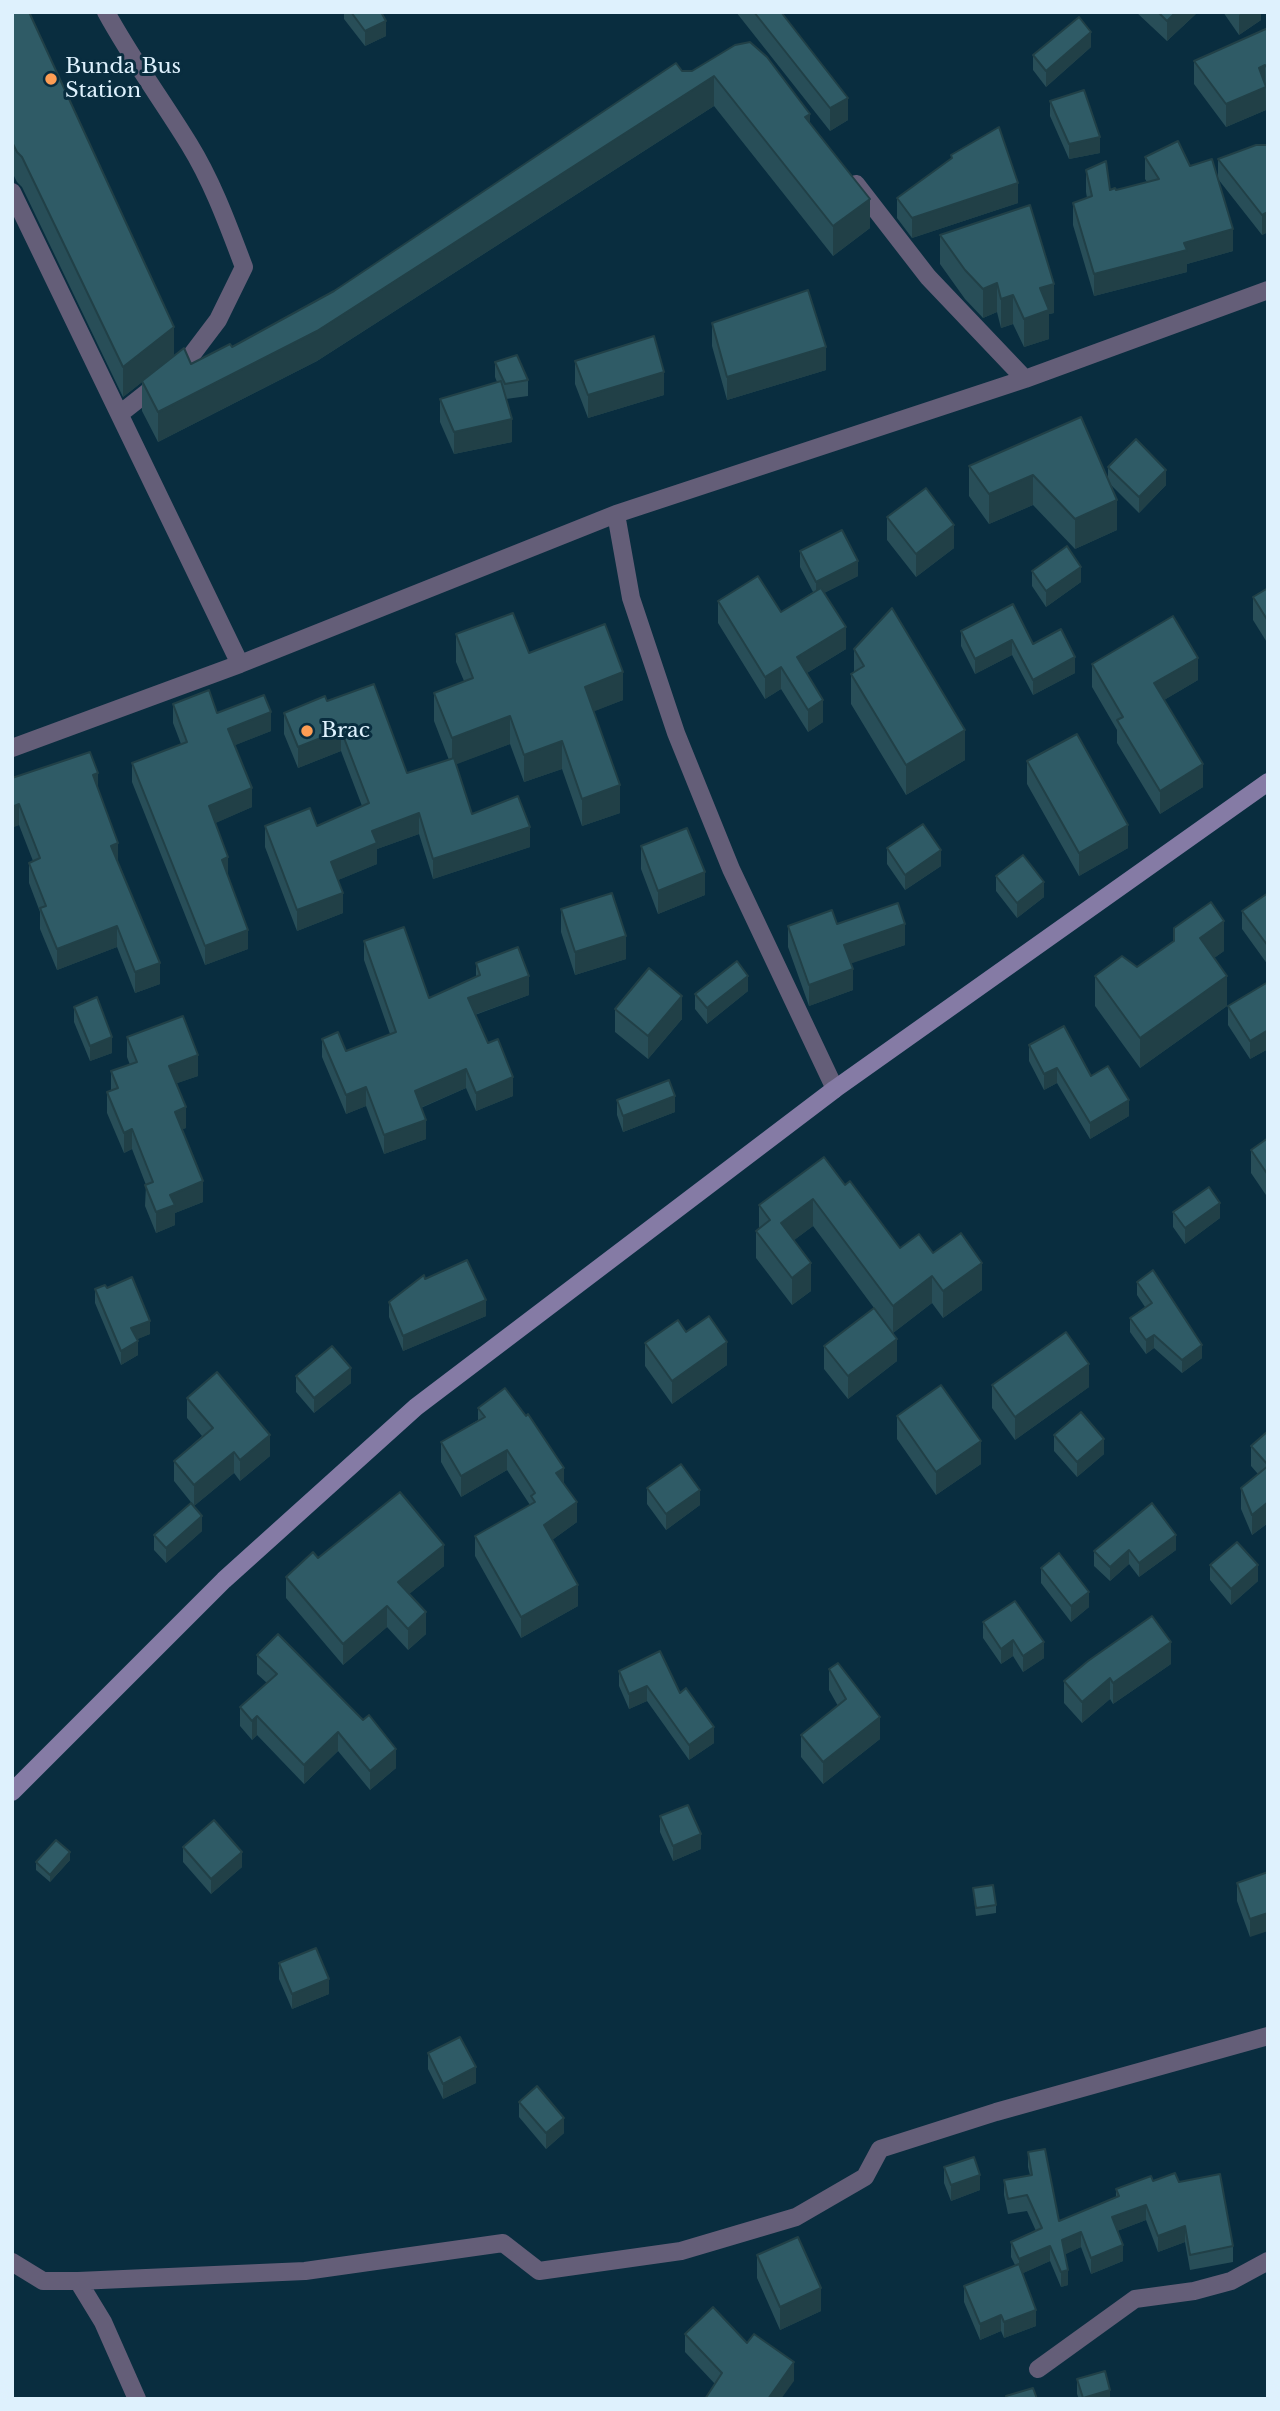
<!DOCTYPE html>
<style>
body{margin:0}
#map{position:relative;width:1280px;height:2411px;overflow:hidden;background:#092d3f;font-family:"Libre Baskerville",serif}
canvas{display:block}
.frame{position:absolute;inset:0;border:14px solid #def1fd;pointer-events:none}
</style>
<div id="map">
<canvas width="1280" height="2411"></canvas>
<div class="frame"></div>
</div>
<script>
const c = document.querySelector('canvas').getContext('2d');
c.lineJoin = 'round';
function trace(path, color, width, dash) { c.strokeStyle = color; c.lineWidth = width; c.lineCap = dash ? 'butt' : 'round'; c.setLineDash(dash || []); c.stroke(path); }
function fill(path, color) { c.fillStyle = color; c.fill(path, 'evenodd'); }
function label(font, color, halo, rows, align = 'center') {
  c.font = font + ' "Libre Baskerville",serif'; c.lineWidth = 6; c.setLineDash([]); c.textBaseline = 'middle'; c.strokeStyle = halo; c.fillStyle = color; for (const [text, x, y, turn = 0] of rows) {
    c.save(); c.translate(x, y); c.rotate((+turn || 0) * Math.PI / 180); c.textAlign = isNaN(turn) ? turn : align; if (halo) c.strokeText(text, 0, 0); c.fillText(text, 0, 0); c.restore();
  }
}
const minor = new Path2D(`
 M106,12C131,58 162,100 189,144C213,183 228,225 244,267L218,320L187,361L121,413
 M856,184L928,277L1025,379
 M12,192L240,664
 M616,514L631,598L676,733L731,869L835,1089
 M12,748L240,664L616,514L1025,379L1268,290
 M12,2262L43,2281H78L305,2271L503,2243L539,2271L681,2251L796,2217L865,2177L880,2149L996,2112L1268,2036
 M78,2281L103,2322L137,2399
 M1038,2369L1135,2299L1194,2291L1231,2281L1268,2261`);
const secondary = new Path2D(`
 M12,1792L224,1580L416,1407L835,1089L1268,782`);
const wall = new Path2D(`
 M12,12L174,356L191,364L232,347L334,291L682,71H692L735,45L810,123L870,228L833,256L714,106L317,361L158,442L142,411V382L123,397L22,187L17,182L12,172Z
 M344,12H381L386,36L365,46L344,19Z
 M736,12H781L848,120L830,131Z
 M1136,12H1198L1167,41Z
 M1223,12H1261V20L1239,35Z
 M1268,28V92L1266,89V110L1226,127L1194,84V61Z
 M1091,47L1046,87L1033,70V55Z
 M1050,101L1100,153L1069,159L1050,116Z
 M1268,145V232L1262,235L1218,179L1233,251L1187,264V272L1094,296L1073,225V203L1087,198L1086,192V170L1110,190H1116L1147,182L1145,179V157L1190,166L1218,178V159Z
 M951,155L1018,203L912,238L897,218V198L951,159Z
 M940,235L1054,313L1049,314V339L1024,347L1013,324L1001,328L997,312L983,318L965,299L940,264Z
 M712,323L826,370L727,400L712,346Z
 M575,361L664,395L588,418L575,384Z
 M495,362L528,380V396L506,399L512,442L454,454L440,422V399L497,382L495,377Z
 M969,466L1108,480V467L1166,485L1139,513L1110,484L1117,530L1075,549L1033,505L989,524L969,496Z
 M887,517L954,548L916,577L887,540Z
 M800,551L858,576L824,593L846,649L807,673L823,722L808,732L781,689L765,699L718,623V601L781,612L813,592L800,567Z
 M1032,571L1081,582L1046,607L1032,586Z
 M1268,588V644L1253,620V597Z
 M961,631L1033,644L1075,673L1033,695L1012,655L975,674L961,646Z
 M456,634L529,653L623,700L594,711L620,813L582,826L562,769L524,782L510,744L456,764L472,814L530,847L433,879L419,834L377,849V864L338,880L343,913L297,931L265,847V826H317L362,806L341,751L298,768L284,734V713L327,701L407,773L449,760L434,721V693L464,681L456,662Z
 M854,649L965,760L906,795L851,704V674L854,672Z
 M1092,664L1198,680L1164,700L1203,787L1160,814L1117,743V730L1092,687Z
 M173,704L217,713L271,731L235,745L252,807L215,823L228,877L248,949L205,965L132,782V763L181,744L173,723Z
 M1027,761L1128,848L1079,876L1027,784Z
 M12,778L98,789L118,864L160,984L135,993L117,947L57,970L40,929V912L29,883V863L33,861L19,825L12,827Z
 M641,846L705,895L658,914L641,869Z
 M887,848L941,866L905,890L887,864Z
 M996,876L1044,897L1017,918L996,891Z
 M1268,893V965L1242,929V911Z
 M561,909L626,959L575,975L561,932Z
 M837,924L905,945L851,963L853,990L809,1006L788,947V926Z
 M364,941L429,998L476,977V963L529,995L475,1015L488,1043L513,1096L476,1111L466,1088L421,1108L426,1139L384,1154L366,1106L346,1114L322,1057V1039L346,1051L390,1034L364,960Z
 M1224,951L1214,958L1227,1006L1140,1068L1095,1006V976Z
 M1268,982V1049L1250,1059L1228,1025V1006Z
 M748,991L707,1024L695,1009V994Z
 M74,1007L112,1053L90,1061L74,1022Z
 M615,1009L682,1019L648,1059L615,1032Z
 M127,1037L198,1076L177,1083L186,1128L182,1129L203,1202L175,1213V1225L156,1233L145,1206L146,1185L132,1149L124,1153L107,1113V1092L111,1091V1071L130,1065L127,1057Z
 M1029,1045L1091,1076L1129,1116L1090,1139L1057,1083L1044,1090L1029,1061Z
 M617,1100L675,1112L623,1132L617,1115Z
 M1268,1138V1198L1251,1173V1150Z
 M845,1185L900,1248L933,1253L982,1290L943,1318L932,1303L893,1333L897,1361L848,1399L824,1369V1346L883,1320L813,1226L794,1240L811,1291L792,1305L756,1258V1231L759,1229V1205Z
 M1173,1212L1220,1218L1185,1244L1173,1227Z
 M425,1279L486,1316L403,1351L389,1317V1302Z
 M1137,1282L1202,1358L1182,1373L1154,1348L1146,1354L1130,1332V1318L1145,1307L1137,1295Z
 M107,1288L150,1334L137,1339L138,1355L121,1365L95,1303V1289Z
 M686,1332L727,1365L672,1404L645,1366V1343Z
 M296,1376L351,1383L314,1413L296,1392Z
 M992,1385L1089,1387L1015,1440L992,1408Z
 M187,1398L270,1456L240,1481L234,1473L194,1506L174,1481V1461L202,1436L187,1418Z
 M478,1408L564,1483L577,1522L552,1540L578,1606L521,1638L475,1556V1536L530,1505L507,1470L461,1497L441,1462V1442L478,1420Z
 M897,1416L981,1464L936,1495L897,1439Z
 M1268,1431V1523L1252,1535L1241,1509V1488L1258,1474L1251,1466V1446Z
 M1054,1435L1104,1454L1077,1477L1054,1451Z
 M647,1488L700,1505L666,1530L647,1504Z
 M1152,1503L1176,1550L1139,1577L1129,1564L1110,1581L1094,1566V1551Z
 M202,1531L166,1563L154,1550V1535Z
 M318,1558L444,1566L409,1594L426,1634L408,1650L387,1627L343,1665L286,1598V1577Z
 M1210,1565L1258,1581L1231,1605L1210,1580Z
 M1041,1568L1089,1607L1071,1622L1041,1583Z
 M983,1622L1044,1658L1023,1672L1013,1656L1001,1664L983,1638Z
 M257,1655L396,1768L370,1790L338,1751L304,1784L257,1735L252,1740L240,1726V1707L267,1683L257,1674Z
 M1171,1664L1113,1704L1110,1699L1082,1723L1064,1703V1681Z
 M829,1669L880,1739L823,1784L801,1757V1735L838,1706L829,1690Z
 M619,1671L680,1693L714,1743L689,1760L647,1701L629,1709L619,1686Z
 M660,1816L701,1849L673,1861L660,1832Z
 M183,1847L242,1867L211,1894L183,1862Z
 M70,1860L50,1882L36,1870V1862Z
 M1268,1872L1250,1937L1237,1901V1883Z
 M973,1888L996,1905V1913L976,1916Z
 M279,1963L329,1994L292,2009L279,1979Z
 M428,2053L476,2083L443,2099L428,2069Z
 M519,2102L564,2133L546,2149L519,2117Z
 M1028,2152L1059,2221L1116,2197V2189L1153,2181L1179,2182L1233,2246V2262L1190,2270L1185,2242L1158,2252L1146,2220L1117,2231L1123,2261L1091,2274L1081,2247L1065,2254L1068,2285L1061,2287L1050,2261L1023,2273L1036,2326L1004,2338L1001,2331L980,2340L964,2302V2286L1015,2265L1011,2257V2242L1036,2231L1027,2211L1008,2214L1004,2195V2180L1030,2175L1028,2167Z
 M944,2167L980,2190L951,2201L944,2183Z
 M757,2255L821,2311L780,2330L757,2278Z
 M685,2334L747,2343L794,2381L715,2384L685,2352Z
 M1077,2379L1110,2399H1079L1077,2394Z`);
const shadedWall = new Path2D(`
 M1176,12H1198L1167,41V21Z
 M1243,12H1261V20L1239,35V15Z
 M386,21V36L365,46V31Z
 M1091,32V47L1046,87V71Z
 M1265,65L1266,110L1226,127V104L1259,68Z
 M714,76V106L317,361L158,442V412Z
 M848,98V120L830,131V108Z
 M810,114V143L805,117Z
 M1100,137V153L1069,159V144Z
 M1018,183V203L912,238V218Z
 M870,199V228L833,256V226Z
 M1268,212V232L1262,235V215Z
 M1233,229V251L1187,264V272L1094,296V274L1184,243Z
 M997,283V312L983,318V289Z
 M1054,284V313L1049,314V339L1024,347V319L1040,288Z
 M1013,295V324L1001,328V299Z
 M174,327V357L123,397V367Z
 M826,347V370L727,400V377Z
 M664,372V395L588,418V395Z
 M512,419V442L454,454V432Z
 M1166,470V485L1139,513V497Z
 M1033,475V505L989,524V494Z
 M1117,500V530L1075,549V519Z
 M954,525V548L916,577V554Z
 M858,561V576L816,597V582Z
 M1081,567V582L1046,607V591Z
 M846,627V649L797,679V657Z
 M1012,640V655L975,674V659Z
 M1075,657V673L1033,695V680Z
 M1198,658V680L1154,706V683Z
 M781,667V689L765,699V677Z
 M623,672V700L585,715V687Z
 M823,700V722L808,732V710Z
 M271,712V731L228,748V729Z
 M510,716V744L452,766V738Z
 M341,730V751L298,768V747Z
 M965,730V760L906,795V765Z
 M562,741V769L524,782V755Z
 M1203,764V787L1160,814V791Z
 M98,773V794L93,775Z
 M620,785V813L582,826V799Z
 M252,788V807L209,826V806Z
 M19,804V825L12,828V807Z
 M419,813V834L377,849V864L331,883V862L372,831Z
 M1128,825V848L1079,876V853Z
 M530,827V847L433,879V859Z
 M118,843V864L111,846Z
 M941,850V866L905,890V875Z
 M228,857V876L222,860Z
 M705,872V895L658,914V891Z
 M1044,882V897L1017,918V903Z
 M343,893V913L297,931V910Z
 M1224,921V951L1200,968V938Z
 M905,924V945L844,966V945Z
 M117,926V947L57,970V949Z
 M248,930V949L205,965V946Z
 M626,936V959L575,975V952Z
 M160,963V984L135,993V972Z
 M853,969V990L809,1006V985Z
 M529,976V995L468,1017V998Z
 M748,976V991L707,1024V1008Z
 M1227,976V1006L1140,1068V1038Z
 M682,996V1019L648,1059V1036Z
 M1268,1030V1049L1250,1059V1041Z
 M112,1037V1053L90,1061V1046Z
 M198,1055V1076L169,1086V1066Z
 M1057,1068V1083L1044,1090V1074Z
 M466,1069V1088L415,1110V1091Z
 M513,1077V1096L476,1111V1093Z
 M366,1087V1106L346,1114V1095Z
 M675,1096V1112L623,1132V1116Z
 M1129,1100V1116L1090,1139V1123Z
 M186,1107V1128L175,1132V1112Z
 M426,1120V1139L384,1154V1135Z
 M132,1129V1149L124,1153V1133Z
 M203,1181V1202L175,1213V1225L156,1233V1212L170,1195Z
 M813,1199V1226L781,1250V1223Z
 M1220,1203V1218L1185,1244V1228Z
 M811,1263V1291L792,1305V1278Z
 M982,1263V1290L943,1318V1291Z
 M932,1276V1303L893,1333V1306Z
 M486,1300V1316L403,1351V1336Z
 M150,1321V1334L131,1342V1328Z
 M1154,1335V1348L1146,1354V1340Z
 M897,1339V1361L848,1399V1376Z
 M138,1341V1355L121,1365V1351Z
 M727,1342V1365L672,1404V1381Z
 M1202,1345V1358L1182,1373V1360Z
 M1089,1364V1387L1015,1440V1417Z
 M351,1368V1383L314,1413V1398Z
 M270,1435V1456L240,1481V1460Z
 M1104,1439V1454L1077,1477V1462Z
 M981,1441V1464L936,1495V1472Z
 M507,1450V1470L461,1497V1476Z
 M234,1452V1473L194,1506V1485Z
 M564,1468V1489L556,1473Z
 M700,1490V1505L666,1530V1514Z
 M577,1502V1522L544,1546V1525Z
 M1268,1502V1523L1252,1535V1515Z
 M202,1516V1531L166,1563V1548Z
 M1176,1535V1550L1139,1577V1563Z
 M444,1545V1566L398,1603V1582Z
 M1129,1550V1564L1110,1581V1567Z
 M1258,1565V1581L1231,1605V1589Z
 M578,1585V1606L521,1638V1617Z
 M1089,1592V1607L1071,1622V1606Z
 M387,1606V1627L343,1665V1644Z
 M426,1612V1634L408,1650V1629Z
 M1013,1640V1656L1001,1664V1649Z
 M1044,1642V1658L1023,1672V1656Z
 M1171,1642V1664L1113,1704V1683Z
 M1110,1678V1699L1082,1723V1702Z
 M647,1686V1701L629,1709V1694Z
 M257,1716V1735L252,1740V1721Z
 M880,1717V1739L823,1784V1762Z
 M714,1727V1743L689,1760V1745Z
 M338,1732V1751L304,1784V1765Z
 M396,1749V1768L370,1790V1771Z
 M701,1834V1849L673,1861V1846Z
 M70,1852V1860L50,1882V1875Z
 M242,1852V1867L211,1894V1879Z
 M1268,1913V1931L1250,1937V1919Z
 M329,1979V1994L292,2009V1994Z
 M476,2067V2083L443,2099V2084Z
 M564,2118V2133L546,2149V2133Z
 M980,2175V2190L951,2201V2185Z
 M1146,2205V2220L1112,2233V2217Z
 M1185,2226V2242L1158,2252V2236Z
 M1081,2232V2247L1062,2256V2240Z
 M1123,2245V2261L1091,2274V2258Z
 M1050,2246V2261L1019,2275V2259Z
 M1068,2270V2285L1061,2287V2272Z
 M821,2288V2311L780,2330V2307Z
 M1036,2310V2326L1004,2338V2322Z
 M1001,2315V2331L980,2340V2324Z
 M794,2362V2381L781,2399H768Z
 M1110,2390V2399H1083V2398Z`);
const building = new Path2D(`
 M12,12H29L174,327L123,367L22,157L17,152L12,142Z
 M351,12H381L386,21L365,31Z
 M754,12H781L848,98L830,108Z
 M1158,12H1176L1167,21Z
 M1079,17L1091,32L1046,71L1033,55Z
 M1268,28V69L1265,65L1259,68L1266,87L1226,104L1194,61Z
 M750,42L767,57L810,114L805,117L870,199L833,226L714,76L317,331L158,412L142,381L184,348L191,364L230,344L232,347L334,291L676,63L682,71H692L735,45Z
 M1084,90L1100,137L1069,144L1050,101Z
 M999,127L1018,183L912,218L897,198L952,158L951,155Z
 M1178,141L1190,166L1212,159L1233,229L1184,243L1187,250L1094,274L1073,203L1092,196L1086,170L1106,161L1110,190L1115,188L1116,190L1159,179L1145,157Z
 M1256,145H1268V212L1262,215L1218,159Z
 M1030,205L1054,284L1040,288L1049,310L1024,319L1013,295L1001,299L997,283L983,289L965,270L940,235Z
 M808,290L826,347L727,377L712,323Z
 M654,336L664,372L588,395L575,361Z
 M517,355L528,380L505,384L495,362Z
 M501,381L512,419L454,432L440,399Z
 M1081,417L1117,500L1075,519L1033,475L989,494L969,466Z
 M1136,439L1166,470L1139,497L1108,467Z
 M926,488L954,525L916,554L887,517Z
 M842,530L858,561L816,582L800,551Z
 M1067,546L1081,567L1046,591L1032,571Z
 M758,576L781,612L821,588L846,627L797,657L823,700L808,710L781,667L765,677L718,601Z
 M1268,588V621L1253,597Z
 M1013,604L1033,644L1061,629L1075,657L1033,680L1012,640L975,659L961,631Z
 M892,608L965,730L906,765L851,674L864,666L854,649Z
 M513,613L529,653L605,624L623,672L585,687L620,785L582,799L562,741L524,755L510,716L452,738L434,693L473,678L456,634Z
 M1173,616L1198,658L1154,683L1203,764L1160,791L1117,720L1123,717L1092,664Z
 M374,684L407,773L454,758L472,814L518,796L530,827L433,859L419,813L372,831L377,843L331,862L343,893L297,910L265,826L310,808L317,826L369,803L341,730L298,747L284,713L325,696L327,701Z
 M209,690L217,713L264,695L271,712L228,729L252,788L209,806L228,857L222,860L248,930L205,946L132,763L187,742L173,704Z
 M1077,734L1128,825L1079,853L1027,761Z
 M90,752L98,773L93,775L118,843L111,846L160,963L135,972L117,926L57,949L40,908L46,906L29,863L40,858L19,804L12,807V778Z
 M923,824L941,850L905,875L887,848Z
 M687,828L705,872L658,891L641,846Z
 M1023,855L1044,882L1017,903L996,876Z
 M612,893L626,936L575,952L561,909Z
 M1268,893V946L1242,911Z
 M1211,902L1224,921L1200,938L1227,976L1140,1038L1095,976L1122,956L1137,967L1174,941V928Z
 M898,903L905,924L844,945L853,969L809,985L788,926L832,910L837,924Z
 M404,927L429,998L480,975L476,963L518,947L529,976L468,998L488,1043L498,1039L513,1077L476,1093L466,1069L415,1091L426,1120L384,1135L366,1087L346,1095L322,1039L338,1032L346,1051L396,1032L364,941Z
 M737,961L748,976L707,1008L695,994Z
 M649,968L682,996L648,1036L615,1009Z
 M1268,982V1030L1250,1041L1228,1006Z
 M97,997L112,1037L90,1046L74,1007Z
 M183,1016L198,1055L169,1066L186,1107L175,1112L203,1181L170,1195L175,1205L156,1212L145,1185L153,1182L132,1129L124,1133L107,1092L118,1088L111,1071L137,1062L127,1037Z
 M1064,1026L1091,1076L1108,1066L1129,1100L1090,1123L1057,1068L1044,1074L1029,1045Z
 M669,1080L675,1096L623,1116L617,1100Z
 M1268,1138V1175L1251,1150Z
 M824,1157L845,1185L850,1181L900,1248L919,1234L933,1253L961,1233L982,1263L943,1291L932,1276L893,1306L813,1199L781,1223L811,1263L792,1278L756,1231L770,1220L759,1205Z
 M1209,1187L1220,1203L1185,1228L1173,1212Z
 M467,1260L486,1300L403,1336L389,1302L424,1275L425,1279Z
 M1153,1270L1202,1345L1182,1360L1154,1335L1146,1340L1130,1318L1152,1303L1137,1282Z
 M132,1277L150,1321L131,1328L138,1341L121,1351L95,1289L105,1285L107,1288Z
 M874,1308L897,1339L848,1376L824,1346Z
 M709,1316L727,1342L672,1381L645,1343L678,1320L686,1332Z
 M1066,1332L1089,1364L1015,1417L992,1385Z
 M332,1346L351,1368L314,1398L296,1376Z
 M217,1372L270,1435L240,1460L234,1452L194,1485L174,1461L213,1428L187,1398Z
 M941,1385L981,1441L936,1472L897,1416Z
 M505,1388L526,1416L528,1414L564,1468L556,1473L577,1502L544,1525L578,1585L521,1617L475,1536L535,1502L531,1496L535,1493L507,1450L461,1476L441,1442L485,1417L478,1408Z
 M1081,1412L1104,1439L1077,1462L1054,1435Z
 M1268,1431V1465L1251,1446Z
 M681,1464L700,1490L666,1514L647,1488Z
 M1268,1466V1502L1252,1515L1241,1488Z
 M400,1492L444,1545L398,1582L426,1612L408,1629L387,1606L343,1644L286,1577L313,1552L318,1558Z
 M191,1503L202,1516L166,1548L154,1535Z
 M1152,1503L1176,1535L1139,1563L1129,1550L1110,1567L1094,1551Z
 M1237,1542L1258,1565L1231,1589L1210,1565Z
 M1059,1553L1089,1592L1071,1606L1041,1568Z
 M1015,1601L1044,1642L1023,1656L1013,1640L1001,1649L983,1622Z
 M1152,1616L1171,1642L1113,1683L1110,1678L1082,1702L1064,1681L1088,1661Z
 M278,1634L363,1720L369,1715L396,1749L370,1771L338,1732L304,1765L257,1716L252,1721L240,1707L277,1674L257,1655Z
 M660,1651L680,1693L686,1688L714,1727L689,1745L647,1686L629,1694L619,1671Z
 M838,1663L880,1717L823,1762L801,1735L846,1699L829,1669Z
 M688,1805L701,1834L673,1846L660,1816Z
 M214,1820L242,1852L211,1879L183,1847Z
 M56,1840L70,1852L50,1875L36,1862Z
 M1268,1872V1913L1250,1919L1237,1883Z
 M993,1885L996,1905L976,1908L973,1888Z
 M316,1948L329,1979L292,1994L279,1963Z
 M460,2037L476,2067L443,2084L428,2053Z
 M537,2086L564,2118L546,2133L519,2102Z
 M1045,2149L1059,2221L1119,2196L1116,2189L1151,2176L1153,2181L1175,2173L1179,2182L1220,2174L1233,2246L1190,2255L1185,2226L1158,2236L1146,2205L1112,2217L1123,2245L1091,2258L1081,2232L1062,2240L1068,2270L1061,2272L1050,2246L1019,2259L1011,2242L1042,2228L1027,2195L1008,2199L1004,2180L1032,2175L1028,2152Z
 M974,2157L980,2175L951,2185L944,2167Z
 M798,2237L821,2288L780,2307L757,2255Z
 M1019,2264L1036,2310L1004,2322L1001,2315L980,2324L964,2286Z
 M713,2307L747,2343L754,2334L794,2362L768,2399H705L722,2373L685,2334Z
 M1105,2371L1110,2390L1083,2398L1077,2379Z
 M1033,2388L1037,2399H1007L1006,2396Z`);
const markers = [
 [51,79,7,"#fd9d54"],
 [307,731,7,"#fd9d54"]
];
const poiNames = [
 ["Bunda Bus",65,67],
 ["Station",65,91],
 ["Brac",321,731]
];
trace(minor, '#645e78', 18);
trace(secondary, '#857ba5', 18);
fill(wall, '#284e58');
fill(shadedWall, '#214047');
fill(building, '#2f5b66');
trace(building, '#214047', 2);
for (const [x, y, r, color] of markers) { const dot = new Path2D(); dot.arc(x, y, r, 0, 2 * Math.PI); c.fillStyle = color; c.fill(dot); trace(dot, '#092d3f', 2.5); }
label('21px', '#def1fd', '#092d3f', poiNames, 'left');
</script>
